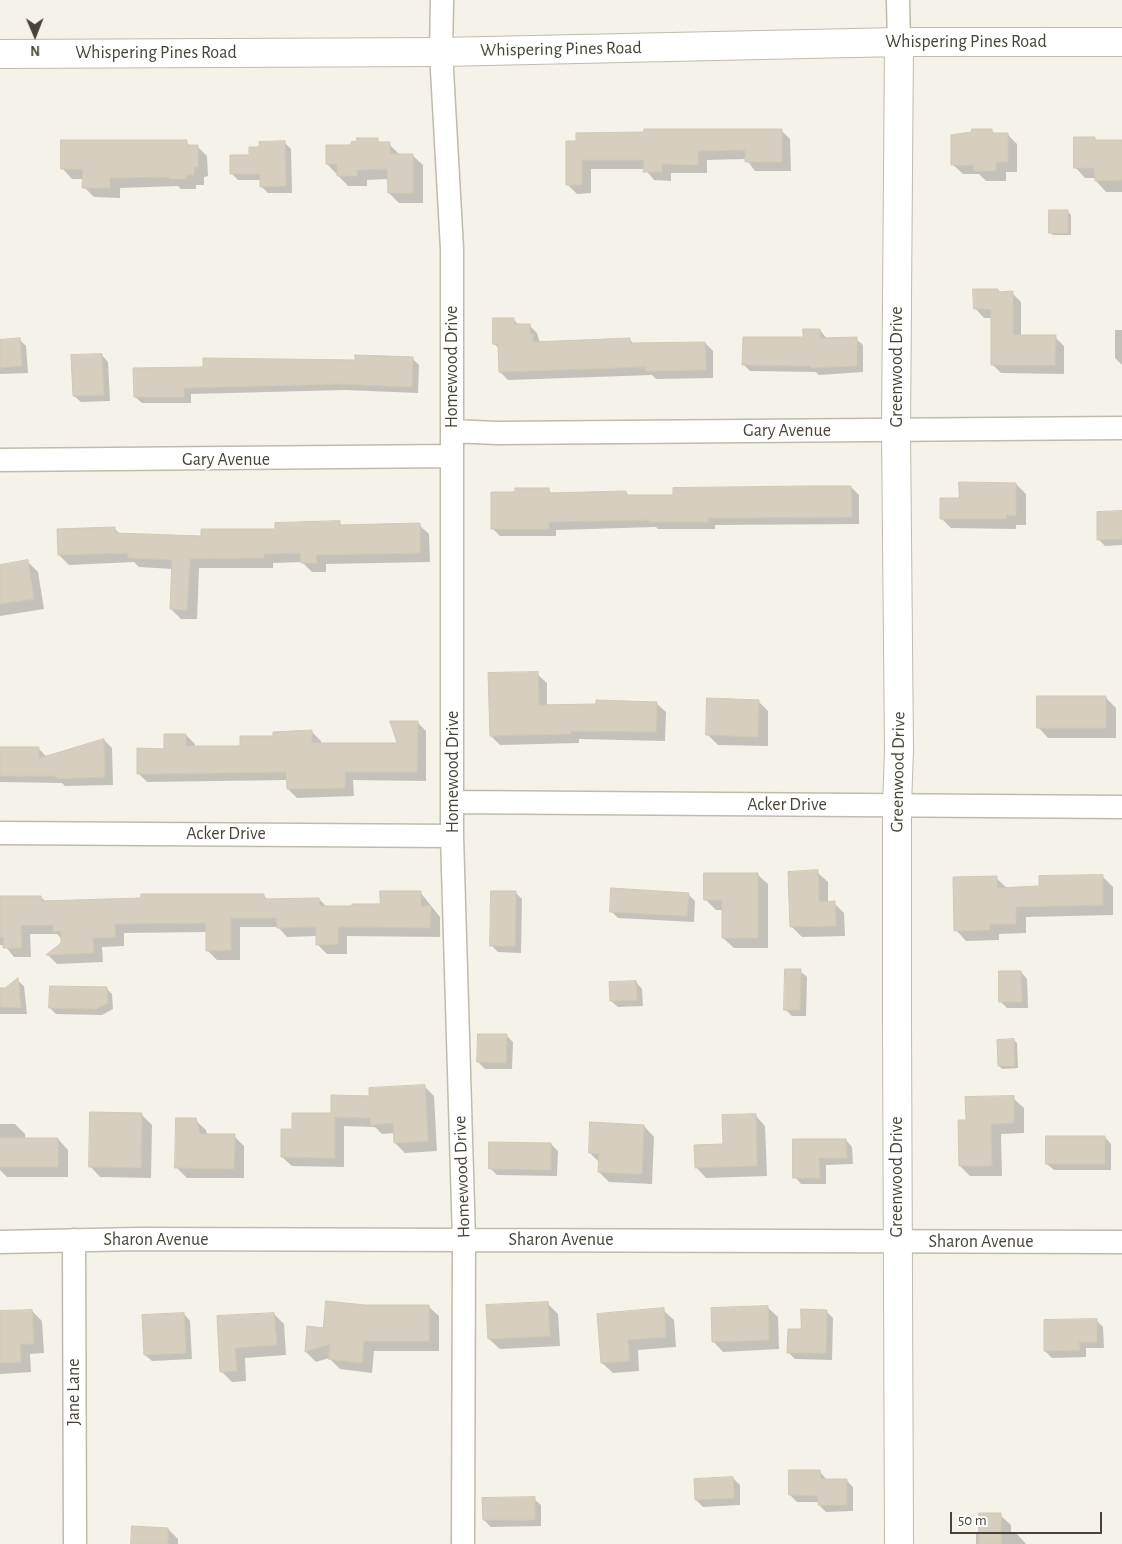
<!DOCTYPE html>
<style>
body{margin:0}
#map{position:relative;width:1122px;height:1544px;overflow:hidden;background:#f5f2ea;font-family:"Alegreya Sans",sans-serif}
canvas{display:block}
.north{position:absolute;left:10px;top:10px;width:50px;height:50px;-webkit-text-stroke:4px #fff;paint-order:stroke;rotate:179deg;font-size:14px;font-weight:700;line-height:20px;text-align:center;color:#494438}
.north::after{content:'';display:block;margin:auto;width:18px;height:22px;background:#494438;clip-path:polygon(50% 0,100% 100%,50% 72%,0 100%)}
.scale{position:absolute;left:950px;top:1512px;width:152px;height:22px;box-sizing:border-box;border:2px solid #494438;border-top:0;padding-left:6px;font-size:15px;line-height:18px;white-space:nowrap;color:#494438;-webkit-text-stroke:4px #fff;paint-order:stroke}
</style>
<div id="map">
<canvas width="1122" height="1544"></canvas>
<div class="north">N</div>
<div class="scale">50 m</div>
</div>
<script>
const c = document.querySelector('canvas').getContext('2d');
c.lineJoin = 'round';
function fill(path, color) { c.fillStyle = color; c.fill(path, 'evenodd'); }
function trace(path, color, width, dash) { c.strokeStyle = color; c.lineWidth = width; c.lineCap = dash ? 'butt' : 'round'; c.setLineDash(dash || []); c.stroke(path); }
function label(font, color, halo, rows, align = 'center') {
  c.font = font + ' "Alegreya Sans",sans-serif'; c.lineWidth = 4; c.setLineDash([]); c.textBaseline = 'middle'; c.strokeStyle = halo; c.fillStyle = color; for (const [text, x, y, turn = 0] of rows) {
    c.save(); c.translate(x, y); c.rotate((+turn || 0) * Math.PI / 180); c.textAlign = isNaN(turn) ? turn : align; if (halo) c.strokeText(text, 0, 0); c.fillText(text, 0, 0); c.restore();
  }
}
const shadow = new Path2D(`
 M781,130L790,139L791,171H755L746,159L707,160V173H671V181L654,180L645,169H591V193L577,194L567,184V142Z
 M991,130L995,134H1007L1017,144V172H1006V181H986L979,174H963L952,164Z
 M1094,138L1098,142H1122V192H1106L1096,181V178H1085L1075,167Z
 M377,140L381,143L389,144L400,155H412L423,165V203H399L389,193V179L367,180V186H348L327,164L352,147Z
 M186,142L190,146H197L207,156L208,176L204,177V185H196V189H181L178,186L120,188V198L94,197L84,187V179H72L62,168Z
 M285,143L291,149L292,193H268L261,186V180H238L232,174L260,148Z
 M1068,212L1071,215V235H1053L1050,232Z
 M998,290L1001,293H1012L1021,302V336L1055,337L1064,346V374L1001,373L992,364V318H984L975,308Z
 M513,319L519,325H529L537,333L540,343L629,339L635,345L705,343L713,351V378L656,379L652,375L508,380L500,372V349L494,344Z
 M820,330L827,339H856L863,345V372L819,375L816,372L750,371L744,365Z
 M1115,330H1122V365L1115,358Z
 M20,340L26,346L28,373L0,374V341Z
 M102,355L108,362L110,401L81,402L74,396Z
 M412,358L419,365L418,393L345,390L191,394V403H142L135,397L205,369Z
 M1016,484L1026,494V525H1016V529L951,528L941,518L960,500Z
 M851,487L859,495V524L715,525V529H658L656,527L556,530V536H500L492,528L516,493L548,489L552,494L626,492L629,496H674Z
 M1122,513V545L1105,546L1098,539Z
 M339,523L343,526L419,525L429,534L430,562L326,564V572H312L302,562L273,563V568H199L197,619H181L171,609L173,569L139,567L134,562L69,565L59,555L114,528L120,534L202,537Z
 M28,562L38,572L44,609L0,616V566Z
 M537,674L547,683V706L656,703L666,712L665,741L579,739V743L500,745L491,736Z
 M1106,698L1116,708V738H1048L1038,727Z
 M758,701L768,711V746L718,745L708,735Z
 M417,722L426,731V781L353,780L354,796L297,798L288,789V780L147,782L138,773L186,735L195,744V747H241L274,737L312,732L321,741V744H399Z
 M104,740L112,748L113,785L65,786L62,783L0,782V748H38L46,756Z
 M817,872L828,882V903H834L844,913L845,936L802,937L792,927Z
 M757,874L768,884V948H734L723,938V910H716L705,899Z
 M1102,876L1113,887V915L1026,917V933L999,934V940L966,941L956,930L996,878L1007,888L1040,887Z
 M420,892L440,917V937L347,936V954H327L317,944V936L287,937L278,927H240V960H217L207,950V932L124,933V946L102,947L103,962L57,964L48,955L62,944V939L57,934H30L31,957H14L5,946L0,945V897H41L46,902L264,896L268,900L319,899L327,907L381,906Z
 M515,892L522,899L521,953L498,952L491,945Z
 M688,894L695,901L694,922L618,918L611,911Z
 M800,971L807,977L806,1016H792L785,1009Z
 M1021,972L1027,979L1028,1008H1007L1001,1002Z
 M17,980L24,986L27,1014H0V990L5,989Z
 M636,982L642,989L643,1006L618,1007L611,1001Z
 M107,989L112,994L113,1009L102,1015L56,1014L50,1008Z
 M506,1035L513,1042L512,1069H485L478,1062Z
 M1014,1040L1017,1043L1018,1068L1002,1069L999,1066Z
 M424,1086L434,1096L437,1151L405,1153L395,1143V1133L382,1134L375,1127L344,1126V1167L292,1166L282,1157L332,1114L370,1097Z
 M1013,1098L1024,1108V1133L1001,1134L1002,1176H970L960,1166L967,1121Z
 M141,1114L152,1125L151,1178L100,1177L90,1166Z
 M755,1115L765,1126L767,1176L706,1178L696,1167L724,1145Z
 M195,1120L206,1130L207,1135L234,1136L244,1146V1178H187L177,1168Z
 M0,1124H15L25,1134V1139H58L68,1150V1177H7L0,1170Z
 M644,1126L654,1137L652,1184L609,1182L599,1172V1162L590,1153Z
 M1105,1137L1111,1144V1170H1054L1047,1164Z
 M794,1140H846L852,1147L853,1164L826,1165V1184H801L795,1177Z
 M551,1144L558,1151L557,1176L497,1175L490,1168Z
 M548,1304L558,1314L560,1346L500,1349L489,1339Z
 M365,1306H428L439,1316V1351H374L372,1373L340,1369L329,1358L316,1362L306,1352L324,1329Z
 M767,1307L778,1317L779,1349L723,1352L713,1341Z
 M663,1310L674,1320L676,1347L638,1350L639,1371L613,1373L602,1363L598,1315Z
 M32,1311L42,1321L44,1353L30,1354L31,1372L0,1374V1312Z
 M826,1311L833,1318L832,1360L795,1359L788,1352L802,1331Z
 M184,1314L190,1321L192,1359L152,1361L145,1355Z
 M274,1314L284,1324L286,1355L245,1358L246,1381L232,1382L221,1371L218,1317Z
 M1096,1320L1103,1327L1104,1348H1086V1357L1052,1358L1045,1351Z
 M820,1472L827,1480H846L853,1487V1511L826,1512L819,1505V1502H797L790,1495Z
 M733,1478L740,1485V1505L703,1507L696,1500Z
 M534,1499L541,1505V1526L491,1527L484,1520Z
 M1000,1515L1011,1525V1534H1017L1026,1544H976V1533H980Z
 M168,1529L178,1539V1544H133Z`);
const building = new Path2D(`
 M644,129H782V162H745V150L698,151V165L662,164V172H643L644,160H582V185H566V141H576V133L644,132Z
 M972,129H992V133H1008V162H996V171H974V165H951V135L971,132Z
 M1074,137H1095V140H1122V180L1095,181L1094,168H1074Z
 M357,138H378V142H390V154H413V193H388L387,169L357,170V176H337V164H326V145H351V142L357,141Z
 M61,140H187V145H198V167H194V175H186V179H169V177L110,178V188H82L83,169H61Z
 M285,141L286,186L260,187V174H230V155H249V147H259V142Z
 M1049,210H1068V233H1049Z
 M973,289H998V292L1013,291V335H1056L1055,365H991V309H974Z
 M493,318H514V324H530V334H533V342L630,338V343L705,342L706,370L646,371V367L499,372L498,344H493Z
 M803,329H820V338L857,337V366L811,368V366L742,365L743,337H803Z
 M20,338L22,366L0,368V340Z
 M102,354L104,395L73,396L71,355Z
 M355,355L413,357L412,387L338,384L184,388V397H134L133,368L203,367V358L355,360Z
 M959,482L1016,483V516L1006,515L1007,519H940V498H959Z
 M807,486H851L852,517L708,518V522H649V520L549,522V529H491V492H515V488H549V493L626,491V495H673V488Z
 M1122,511V539L1097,540V512Z
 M340,521V525L420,523V553L316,555L317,563H301L300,553L264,554V558L190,559L187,610L170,609L172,560L128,558V553L58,555L57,529L115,527V533L201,536V529H275V523Z
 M28,560L34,599L0,604V565Z
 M538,672L539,705L596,704V700L657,702L656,732L571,731V734L490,736L488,673Z
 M1037,696H1106V728H1037Z
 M707,698L759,700L758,737L706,735Z
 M390,721H418L417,772H345V788L287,789L286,772L137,774V748L164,749V734H186V746H240V736H273V732L312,730V743H397Z
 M104,739L105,777L56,779V776H0V747H39V758Z
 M818,870L819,902L835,901L836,926L790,927L788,872Z
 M704,873H758V938H722V900H704Z
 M1103,875V905L1016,907V924H990V930L954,931L953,877L997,876V888L1039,886V876Z
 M611,888L689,893L687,916L610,912Z
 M380,891H421V906H431L430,928L338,927V944L316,945V927L277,928L276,918H231V950L206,951V923L115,924V937L93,938L94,953L46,955L61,943V931L53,932V925H21L22,948H3L4,937H0V896H41L42,901L141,898V894H264V899L319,898L320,906H352V904H380Z
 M491,891H516L515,946H490Z
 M785,969H801L800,1010H784Z
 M999,971H1021L1022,1002H999Z
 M18,978L21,1008L0,1007V988H5Z
 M636,981L637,1000L610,1001L609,982Z
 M50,986L107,987L108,1003L96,1009L49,1008Z
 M478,1034H507L506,1063L477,1062Z
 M1014,1039L1015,1066H998L997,1040Z
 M425,1085L428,1141L394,1143L393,1123L371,1125L370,1118L335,1117V1158L281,1157V1129H292V1113H331V1095L369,1096V1088Z
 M1014,1096V1123L991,1124L992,1166H959L958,1120H966L965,1097Z
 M90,1112L142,1113L141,1168L89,1167Z
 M756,1114L757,1166L695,1168L694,1145L723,1144L722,1115Z
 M176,1118H196L200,1134H235L234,1169L175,1168Z
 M590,1122L644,1125L642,1174L598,1172L599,1154L589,1153Z
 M1046,1136H1105V1164H1046Z
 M0,1138H58V1167H0Z
 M793,1139H846L847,1158H819L820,1178H793Z
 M489,1142L551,1143V1170L489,1169Z
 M326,1301L365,1305H429V1341H364L362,1363L328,1359L330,1344L305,1352L307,1326L323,1328Z
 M548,1302L550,1336L488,1339L486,1305Z
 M768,1306L769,1340L712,1342L711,1308Z
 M664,1308L666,1337L628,1340L630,1361L601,1363L597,1314Z
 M801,1309L827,1310L826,1353H787L788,1329H801Z
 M32,1310L34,1344H20L21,1362L0,1363V1311Z
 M184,1313L186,1353L144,1355L142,1315Z
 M274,1313L277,1345L235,1348L237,1371L220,1372L217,1316Z
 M1097,1319V1342H1079L1080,1350L1044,1351V1320Z
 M789,1470H820L821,1479H847V1505H818V1496L789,1495Z
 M733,1477L734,1498L695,1500L694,1479Z
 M535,1497V1520H483L482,1498Z
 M979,1513H1001V1544H979Z
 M132,1526L168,1528V1544H131Z`);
const minor = new Path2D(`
 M442,0L441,52L452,249V836L464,1240L463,1544
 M898,0L899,42
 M452,431L497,433L1122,428
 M0,460L452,456
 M453,802L1122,807
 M0,833L452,836
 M74,1240L75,1544
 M0,1242L137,1239L1122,1242`);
const tertiary = new Path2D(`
 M899,42L896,431L899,750L897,806V1022L899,1544
 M0,54L441,52L899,42H1122`);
const streetNames = [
 ["Whispering Pines Road",966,42],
 ["Whispering Pines Road",561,49,-1],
 ["Whispering Pines Road",156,53],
 ["Homewood Drive",452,367,-90],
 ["Greenwood Drive",897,367,-90],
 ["Gary Avenue",787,431],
 ["Gary Avenue",226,460],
 ["Homewood Drive",453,772,-90],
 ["Greenwood Drive",898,772,-89],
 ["Acker Drive",787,805],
 ["Acker Drive",226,834],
 ["Homewood Drive",462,1177,-92],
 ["Greenwood Drive",897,1177,-90],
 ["Sharon Avenue",156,1240],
 ["Sharon Avenue",561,1240],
 ["Sharon Avenue",981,1242],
 ["Jane Lane",74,1392,-90]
];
fill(shadow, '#0003');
fill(building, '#d6cfbf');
trace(building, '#d1c8b2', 1);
trace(minor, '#c0bbac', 25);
trace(tertiary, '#c0bbac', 30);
trace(minor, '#fff', 22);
trace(tertiary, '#fff', 28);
label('18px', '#494438', '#fff', streetNames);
</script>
